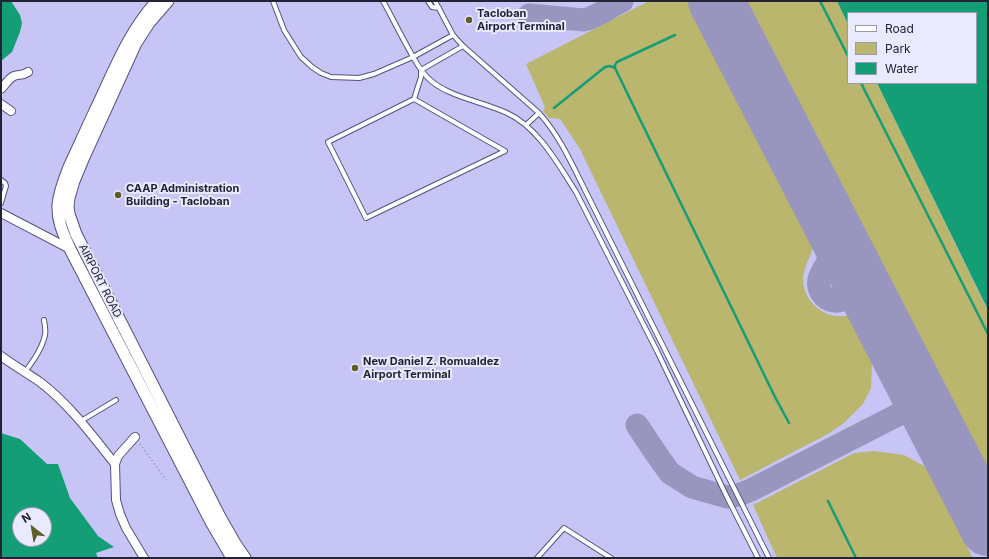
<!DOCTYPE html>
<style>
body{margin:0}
#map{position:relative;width:989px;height:559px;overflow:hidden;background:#c7c5f6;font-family:Inter,sans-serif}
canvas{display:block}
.frame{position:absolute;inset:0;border:2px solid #242336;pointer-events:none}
.legend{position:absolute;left:847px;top:12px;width:130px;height:72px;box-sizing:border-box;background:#eaeafe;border:1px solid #9b9aae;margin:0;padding:5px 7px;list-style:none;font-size:12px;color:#242336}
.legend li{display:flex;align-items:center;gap:8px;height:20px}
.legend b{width:20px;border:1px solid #9b9aae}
.north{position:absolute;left:12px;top:507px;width:40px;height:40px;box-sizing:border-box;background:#eaeafe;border:1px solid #9b9aae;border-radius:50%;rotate:329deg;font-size:11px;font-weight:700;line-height:16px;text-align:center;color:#242336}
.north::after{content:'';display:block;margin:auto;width:14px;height:18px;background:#605d29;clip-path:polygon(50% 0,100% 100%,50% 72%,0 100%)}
</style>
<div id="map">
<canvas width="989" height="559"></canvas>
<div class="frame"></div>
<ul class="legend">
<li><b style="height:5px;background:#fff"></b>Road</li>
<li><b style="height:11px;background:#bab66e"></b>Park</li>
<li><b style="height:11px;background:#139e75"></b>Water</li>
</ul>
<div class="north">N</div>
</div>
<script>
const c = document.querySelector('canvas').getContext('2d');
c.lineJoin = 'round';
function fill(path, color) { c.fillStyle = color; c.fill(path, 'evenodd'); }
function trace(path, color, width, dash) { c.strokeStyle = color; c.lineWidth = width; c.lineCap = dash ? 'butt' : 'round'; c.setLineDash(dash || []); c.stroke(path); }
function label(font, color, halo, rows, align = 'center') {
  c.font = font + ' Inter,sans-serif'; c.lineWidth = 4; c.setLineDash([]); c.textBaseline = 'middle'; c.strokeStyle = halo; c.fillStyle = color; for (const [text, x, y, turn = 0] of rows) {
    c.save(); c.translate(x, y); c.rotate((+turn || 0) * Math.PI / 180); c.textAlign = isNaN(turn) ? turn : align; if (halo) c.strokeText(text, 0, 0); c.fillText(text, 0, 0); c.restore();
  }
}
const green = new Path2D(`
 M649,1H690L813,248C810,257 804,268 803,278C803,294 812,307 827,314C834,317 842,316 849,316L872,363L871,388L863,404L844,423L828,434L740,480L580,149L560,119L549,118L543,111L545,107L526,64Z
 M747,1H837L848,24V83H877L988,311V471Z
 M874,451L904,455L926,467L973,558H777L753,505L854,453Z`);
const water = new Path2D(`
 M1,1H11L20,15L22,23L20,32L12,52L1,61Z
 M837,1H988V310L877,83H976V13H848V24Z
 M1,433L20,439L47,464H58L70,498L98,536L114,547L96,553L98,558H1ZM20,515H44V539H20Z`);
const stream = new Path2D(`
 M820,1L848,56
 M675,35L617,62L615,65V68L775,397L789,423
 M861,83L988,334
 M554,108L605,67L610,66L615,68
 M828,501L856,558`);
const taxiway = new Path2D(`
 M529,15L584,20C597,17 610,7 622,1
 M836,235C835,239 835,245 834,250C829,265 810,279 823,295C835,309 857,297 856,280C856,275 853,270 852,265
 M637,425L657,455L670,473L692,487L727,497L738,495L751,490L923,402`);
const runway = new Path2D(`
 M716,1L988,528`);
const path = new Path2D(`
 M140,444L166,480`);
const lane = new Path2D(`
 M273,1L284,30L301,57L312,67L321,73L331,77L359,78L374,74L413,57L453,35
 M383,1C391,15 398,30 406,44C412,55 418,68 427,77C446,97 482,101 507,113C538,127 558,164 576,192L657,351L727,497L758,558
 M428,1L432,7L439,8
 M435,1L453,35L463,46L539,113C559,135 571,162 584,188L769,558
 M421,70L463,46
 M414,99L505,151L366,218L328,142L414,99L421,77V70
 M526,125L539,113
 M1,180L5,183L6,186L1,203
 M25,372C33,361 42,349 45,335C46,330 45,325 44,320
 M81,421L116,400
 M537,558L564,528L611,558`);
const street = new Path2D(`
 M1,89C5,85 9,78 14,76C20,74 22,76 28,72
 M1,104L11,111
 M1,213L70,249
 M1,356C13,365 27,373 40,382C69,404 92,435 115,464
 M135,437L118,456L115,464L116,500L120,514L126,528L144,558`);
const secondary = new Path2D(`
 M157,1C128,32 112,76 93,115C85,132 77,150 69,167C64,180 59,192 58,205C57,221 64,235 70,249L211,522L232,558
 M168,1L149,23L136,43L84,157L74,181L69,198L68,207L69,214L76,234L220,517L236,545L245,558`);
const markers = [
 [469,20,4,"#605d29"],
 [118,195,4,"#605d29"],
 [355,368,4,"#605d29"]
];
const poiNames = [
 ["Tacloban",477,14],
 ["Airport Terminal",477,27],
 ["CAAP Administration",126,189],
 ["Building - Tacloban",126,202],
 ["New Daniel Z. Romualdez",363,362],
 ["Airport Terminal",363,375]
];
const streetNames = [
 ["AIRPORT ROAD",100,281,63]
];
fill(green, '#bab66e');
fill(water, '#139e75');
trace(stream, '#139e75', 2.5);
trace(taxiway, '#9896be', 23);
trace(runway, '#9896be', 56);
trace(lane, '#55527c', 6);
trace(street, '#55527c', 10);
trace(secondary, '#55527c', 13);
trace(path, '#8785ab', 1.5, [1, 3]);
trace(lane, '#fff', 4);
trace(street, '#fff', 8);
trace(secondary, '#fff', 11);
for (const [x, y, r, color] of markers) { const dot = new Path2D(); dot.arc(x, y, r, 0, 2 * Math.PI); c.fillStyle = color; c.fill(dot); trace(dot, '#eaeafe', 1.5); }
label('bold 11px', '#242336', '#eaeafe', poiNames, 'left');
label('11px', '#242336', '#eaeafe', streetNames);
</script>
